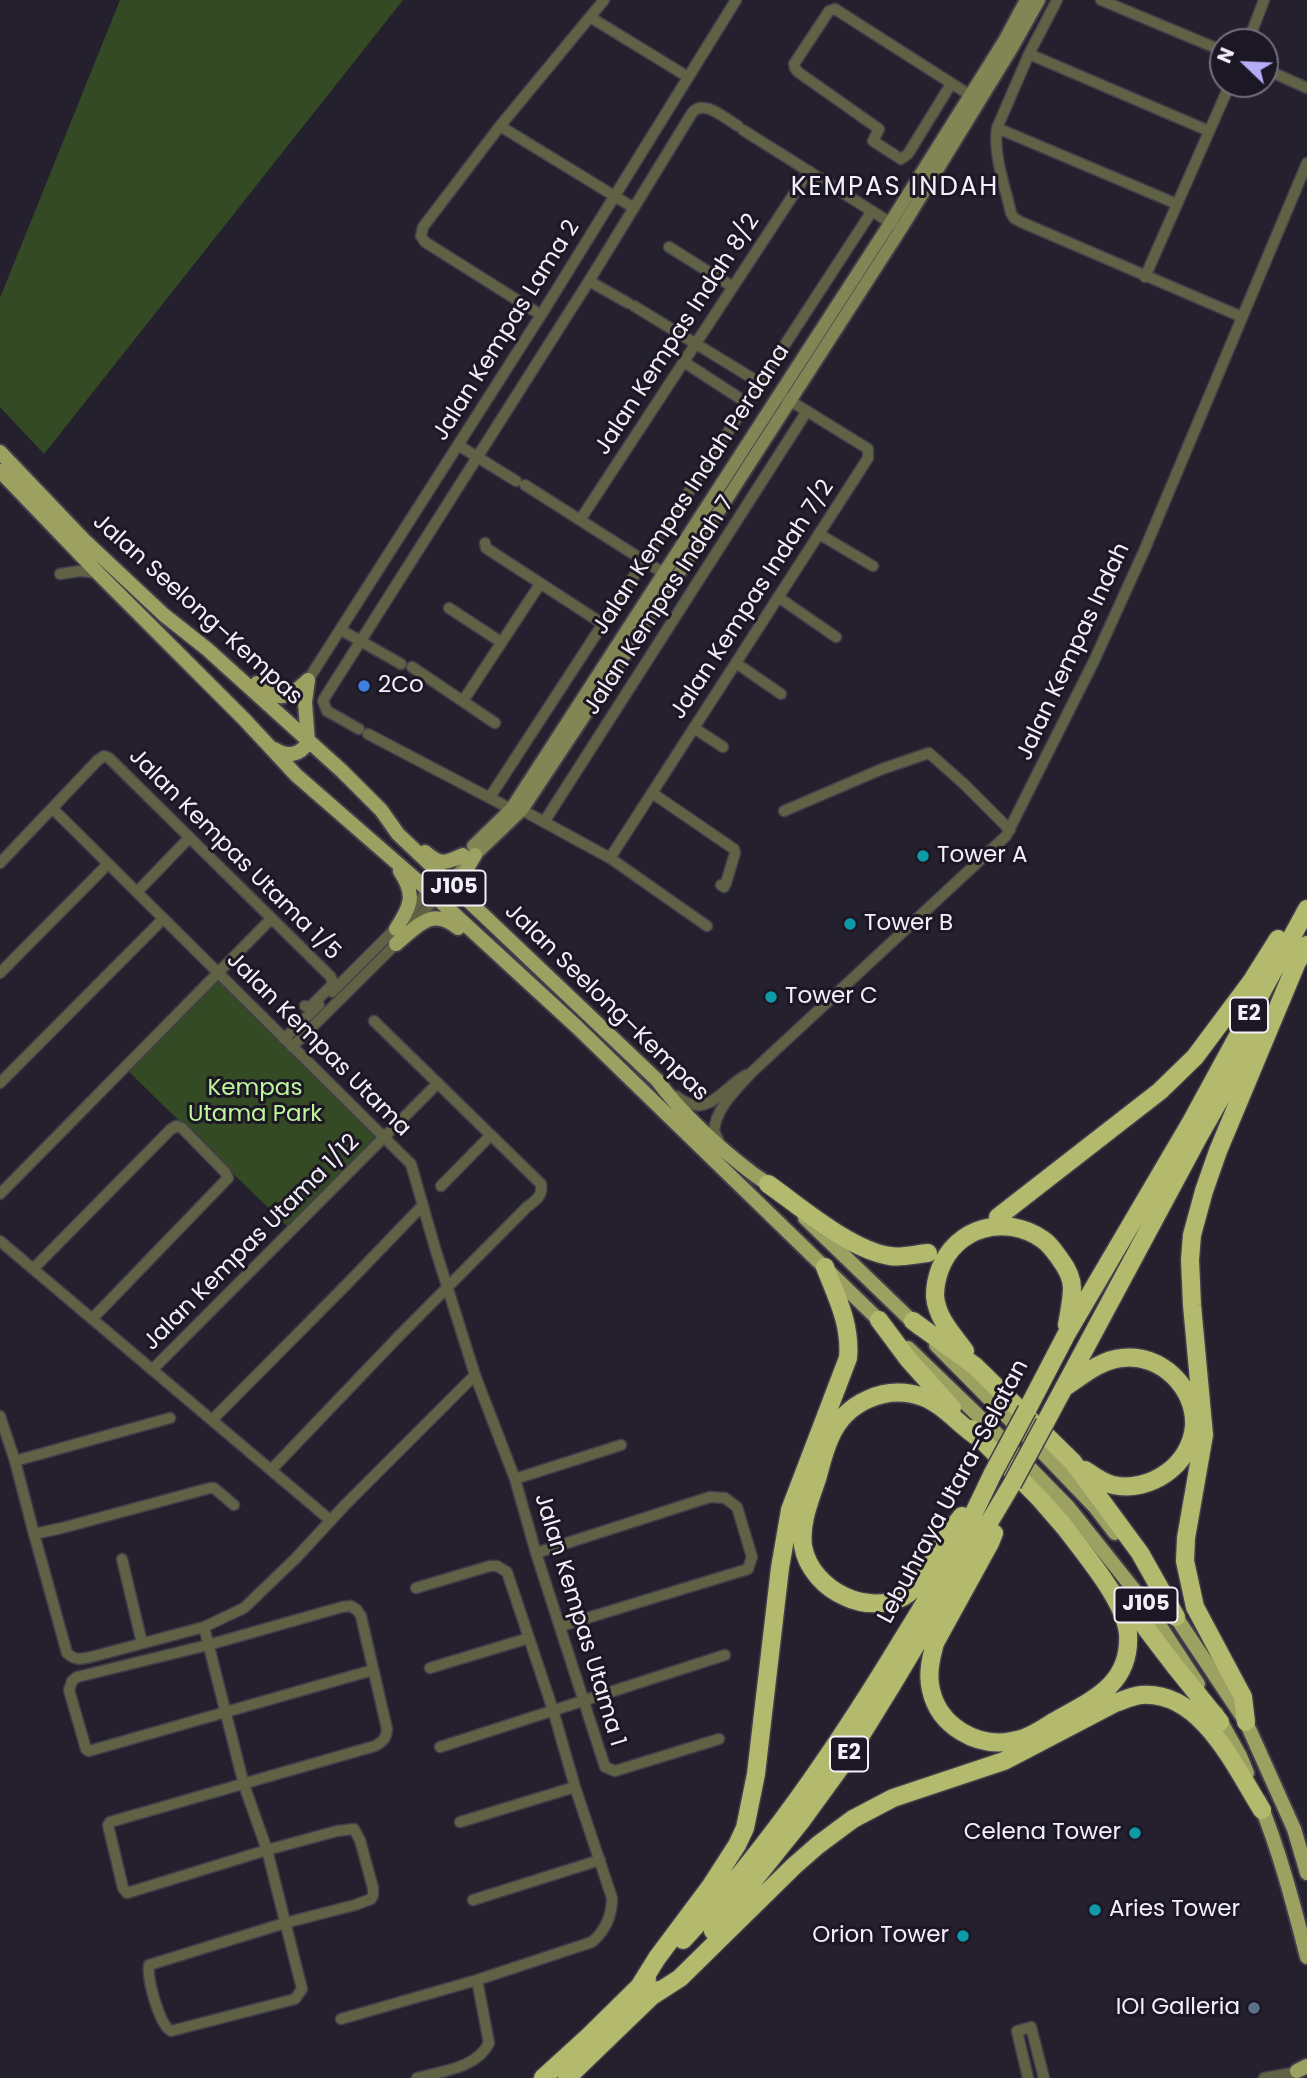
<!DOCTYPE html>
<meta charset="utf-8">
<style>
body{margin:0}
#map{position:relative;width:1307px;height:2078px;overflow:hidden;background:#25202e;font-family:Poppins,sans-serif}
canvas{display:block}
.north{position:absolute;left:1209px;top:28px;width:70px;height:70px;box-sizing:border-box;background:#1c1724;border:2px solid #726e7a;border-radius:50%;rotate:293deg;font-size:19px;font-weight:700;line-height:28px;text-align:center;color:#f3f0fa}
.north::after{content:'';display:block;margin:auto;width:24px;height:32px;background:#b5acf8;clip-path:polygon(50% 0,100% 100%,50% 72%,0 100%)}
</style>
<div id="map">
<canvas width="1307" height="2078"></canvas>
<div class="north">N</div>
</div>
<script>
const c = document.querySelector('canvas').getContext('2d');
c.lineJoin = 'round';
function fill(path, color) { c.fillStyle = color; c.fill(path, 'evenodd'); }
function trace(path, color, width, dash) { c.strokeStyle = color; c.lineWidth = width; c.lineCap = dash ? 'butt' : 'round'; c.setLineDash(dash || []); c.stroke(path); }
function label(font, color, halo, rows, align = 'center') {
  c.font = font + ' Poppins,sans-serif'; c.lineWidth = 6; c.setLineDash([]); c.textBaseline = 'middle'; c.strokeStyle = halo; c.fillStyle = color; for (const [text, x, y, turn = 0] of rows) {
    c.save(); c.translate(x, y); c.rotate((+turn || 0) * Math.PI / 180); c.textAlign = isNaN(turn) ? turn : align; if (halo) c.strokeText(text, 0, 0); c.fillText(text, 0, 0); c.restore();
  }
}
const green = new Path2D(`
 M120,0H403L44,454L0,407V298Z
 M218,973L384,1138L291,1230L125,1068Z`);
const street = new Path2D(`
 M1057,0L1029,54L997,128C993,155 1005,186 1011,213L1014,218L1021,222L1242,317
 M1101,0L1223,51
 M590,17L688,77
 M1248,42L1264,0
 M1029,54L1209,131
 M1265,69L1307,88
 M951,84L908,154L901,159L873,141L879,129L798,72L795,68L794,64L829,11L835,9L976,99
 M500,126L634,208
 M997,128L1177,204
 M743,130L894,225
 M669,247L733,287
 M1145,277L1230,84
 M589,281L628,303
 M634,306L760,383
 M541,315L425,242L421,236L423,227L500,126L604,0
 M684,362L747,403
 M458,445L516,481
 M525,485L668,576
 M580,520L809,171
 M819,534L873,566
 M485,543L486,548L603,624
 M60,574L80,571L98,573
 M778,597L836,637
 M449,608L501,642
 M341,630L401,664
 M736,663L781,694
 M412,667L495,723
 M308,680L541,315L736,0
 M463,701L540,584
 M694,728L723,747
 M359,729L327,711L323,701L327,694L589,281L692,113C703,98 726,119 738,126
 M368,734L511,809
 M652,793L734,849L735,853L726,883L724,887L721,885
 M490,797L872,211
 M53,809L411,1164L435,1248L475,1375L515,1479L536,1553L605,1767L615,1771L719,1739
 M522,810L610,858L707,926
 M784,811L882,769L929,753L964,784L1010,830
 M544,822L807,411
 M610,858L868,458V449L865,447L784,397
 M0,863L98,760L104,756L109,758L330,976L332,980V985L310,1007L305,1006
 M137,892L189,838
 M408,915L428,890
 M413,924L436,898
 M0,973L108,864
 M332,992L398,926
 M284,1039L319,1005
 M292,1047L399,941
 M0,1083L163,919
 M676,1096C707,1121 720,1090 746,1075
 M719,1142L714,1131C716,1107 737,1089 752,1072L1006,836L1094,661L1144,551L1307,163
 M441,1186L491,1135
 M0,1194L271,919
 M0,1241L330,1520
 M33,1269L170,1130L176,1126L182,1128L225,1172L228,1178L92,1319
 M152,1370L438,1083
 M0,1416L15,1461L34,1534L62,1528L210,1488H214L234,1505
 M212,1420L348,1283L423,1205
 M15,1461L170,1418
 M271,1470L400,1335L527,1207C536,1200 543,1196 541,1184L374,1021
 M515,1479L621,1445
 M34,1534L67,1653C76,1661 80,1659 91,1657L204,1627L244,1608L296,1558L346,1504L475,1375
 M536,1553L710,1497L725,1498L737,1507L752,1557L748,1569L561,1626
 M122,1559L142,1643
 M204,1627L244,1785L267,1850L302,1989L295,1999L171,2031C159,2024 147,1979 149,1965L285,1923L355,1905L371,1899L373,1895V1888L360,1840L354,1829L337,1831L267,1850L127,1893L123,1888L108,1825L110,1822L375,1746C384,1741 386,1738 387,1729L361,1616L357,1610L351,1606L342,1607L208,1645L77,1677L72,1681L69,1690L86,1749L89,1751L373,1670
 M430,1668L529,1638
 M440,1747L725,1655
 M460,1822L575,1787
 M473,1900L600,1860
 M341,2019L477,1980L592,1942C606,1930 612,1916 612,1898L575,1787L553,1710L507,1572L497,1566H490L416,1588
 M417,2078C442,2071 477,2068 489,2043L477,1980
 M1028,2078L1017,2031L1031,2027L1044,2078
 M1264,2078L1303,2071`);
const secondary = new Path2D(`
 M473,846L511,809L890,223L1004,41L1026,0
 M436,898L475,855L522,810L674,581L901,229L1012,48L1039,0`);
const primary = new Path2D(`
 M0,452L84,540L164,615L207,649L342,771L381,810L398,834L657,1080C681,1113 719,1148 752,1173C760,1179 768,1183 775,1190
 M0,471L98,573L244,719L296,775L428,890L577,1027L886,1327
 M257,683C279,702 287,700 308,680
 M274,749C287,757 300,756 308,742L305,702L308,680
 M425,852C441,866 446,863 463,855
 M469,897C457,881 466,870 475,855
 M396,929C411,906 416,895 400,871
 M396,944C418,926 432,906 458,928
 M805,1218L919,1328
 M936,1345L1049,1459L1095,1507L1115,1533
 M908,1348L990,1427L1069,1508L1147,1606L1198,1684
 M1170,1608L1246,1722L1294,1829L1307,1873
 M1216,1713L1240,1756L1247,1773
 M1259,1801C1280,1852 1293,1903 1307,1957
 M1297,2071L1307,2066`);
const highway = new Path2D(`
 M1292,971L1307,945
 M768,1184C801,1207 850,1250 890,1256C902,1258 916,1254 928,1253
 M998,1217L1160,1091L1195,1057L1251,982L1278,939
 M879,1320L908,1359L952,1408
 M913,1321L975,1366L1073,1462L1140,1553L1176,1617
 M965,1351C953,1334 937,1319 935,1296C935,1287 937,1277 940,1269C956,1227 1005,1214 1042,1239C1050,1244 1055,1252 1060,1259C1066,1267 1072,1277 1072,1288C1072,1300 1069,1313 1067,1325
 M1065,1387C1082,1376 1100,1360 1122,1358C1160,1353 1196,1387 1194,1426C1191,1465 1150,1493 1113,1485C1103,1483 1094,1476 1085,1470
 M1027,1410L1066,1335L1191,1122L1307,909
 M1045,1423L1199,1136L1258,1032
 M971,1429L1041,1500L1067,1530
 M962,1516C953,1527 945,1539 938,1551C928,1568 921,1587 903,1597C886,1606 863,1605 846,1597C825,1588 807,1569 803,1546C800,1523 810,1500 817,1479C821,1465 824,1451 830,1438C845,1402 886,1384 923,1397C944,1405 960,1426 979,1438
 M994,1533L990,1543L935,1643C931,1658 927,1674 931,1690C939,1726 977,1748 1012,1741C1028,1739 1042,1729 1055,1721C1092,1700 1131,1685 1128,1634C1125,1599 1081,1550 1060,1521
 M1123,1598L1174,1665L1220,1722
 M1246,1722L1243,1697L1195,1607L1185,1561L1186,1538L1204,1435L1192,1305L1190,1260L1192,1235L1204,1191L1218,1151L1297,962
 M713,1931L802,1820L845,1761L892,1685L1012,1484
 M683,1940C765,1852 833,1753 896,1650C914,1620 934,1590 950,1559C966,1531 979,1502 993,1473
 M639,1987L657,1958L710,1887L737,1845L745,1828L756,1774L780,1568L790,1510L848,1358C851,1324 837,1298 825,1267
 M649,1998L680,1978L794,1866L818,1845L853,1819L893,1798L1004,1761L1115,1703C1124,1700 1132,1696 1141,1695C1201,1690 1235,1767 1262,1810
 M543,2078L588,2037L647,1979
 M567,2078L658,1990`);
const highwayBridge = new Path2D(`
 M993,1473L1027,1410
 M1012,1484L1045,1423`);
const markers = [
 [364,686,7,"#3f7fe0"],
 [923,856,7,"#0f9aa8"],
 [850,924,7,"#0f9aa8"],
 [771,997,7,"#0f9aa8"],
 [1135,1833,7,"#0f9aa8"],
 [1095,1910,7,"#0f9aa8"],
 [963,1936,7,"#0f9aa8"],
 [1254,2008,7,"#5c6f8a"]
];
const shields = [
 [454,888,63],
 [1249,1015,38],
 [1146,1605,63],
 [849,1754,38]
];
const shieldNames = [
 ["J105",454,888],
 ["E2",1249,1015],
 ["J105",1146,1605],
 ["E2",849,1754]
];
const streetNames = [
 ["Jalan Kempas Lama 2",507,331,-58],
 ["Jalan Kempas Indah 8/2",678,335,-57],
 ["Jalan Kempas Indah Perdana",692,490,-57],
 ["Jalan Kempas Indah 7/2",753,600,-57],
 ["Jalan Kempas Indah 7",660,606,-57],
 ["Jalan Seelong–Kempas",197,610,42],
 ["Jalan Kempas Indah",1074,652,-65],
 ["Jalan Kempas Utama 1/5",234,855,45],
 ["Jalan Seelong–Kempas",606,1003,44],
 ["Jalan Kempas Utama",318,1045,45],
 ["Jalan Kempas Utama 1/12",252,1243,-45],
 ["Lebuhraya Utara–Selatan",954,1492,-62],
 ["Jalan Kempas Utama 1",579,1620,73]
];
const poiNames = [
 ["2Co",378,686],
 ["Tower A",937,856],
 ["Tower B",864,924],
 ["Tower C",785,997],
 ["Celena Tower",1121,1833,"right"],
 ["Aries Tower",1109,1910],
 ["Orion Tower",949,1936,"right"],
 ["IOI Galleria",1240,2008,"right"]
];
const parkNames = [
 ["Kempas",255,1089],
 ["Utama Park",255,1115]
];
const quarterNames = [
 ["KEMPAS INDAH",895,188]
];
fill(green, '#344a24');
trace(street, '#423d4b', 13);
trace(secondary, '#423d4b', 16);
trace(primary, '#423d4b', 18);
trace(highway, '#423d4b', 21);
trace(street, '#5f6244', 10);
trace(secondary, '#828655', 12);
trace(primary, '#9ca162', 14);
trace(highway, '#b4ba6d', 18);
trace(highwayBridge, '#423d4b', 21, []);
trace(highwayBridge, '#b4ba6d', 18);
for (const [x, y, r, color] of markers) { const dot = new Path2D(); dot.arc(x, y, r, 0, 2 * Math.PI); c.fillStyle = color; c.fill(dot); trace(dot, '#1c1724', 2.5); }
for (const [x, y, w] of shields) { const box = new Path2D(); box.roundRect(x - w / 2, y - 17.5, w, 35, 5); c.fillStyle = '#1c1724'; c.fill(box); trace(box, '#f3f0fa', 2); }
label('bold 21px', '#f3f0fa', null, shieldNames);
label('23px', '#f3f0fa', '#1c1724', streetNames);
label('23px', '#f3f0fa', '#1c1724', poiNames, 'left');
label('23px', '#bff69b', '#1c1724', parkNames);
c.letterSpacing = '2px';
label('26px', '#f3f0fa', '#1c1724', quarterNames);
c.letterSpacing = '0px';
</script>
